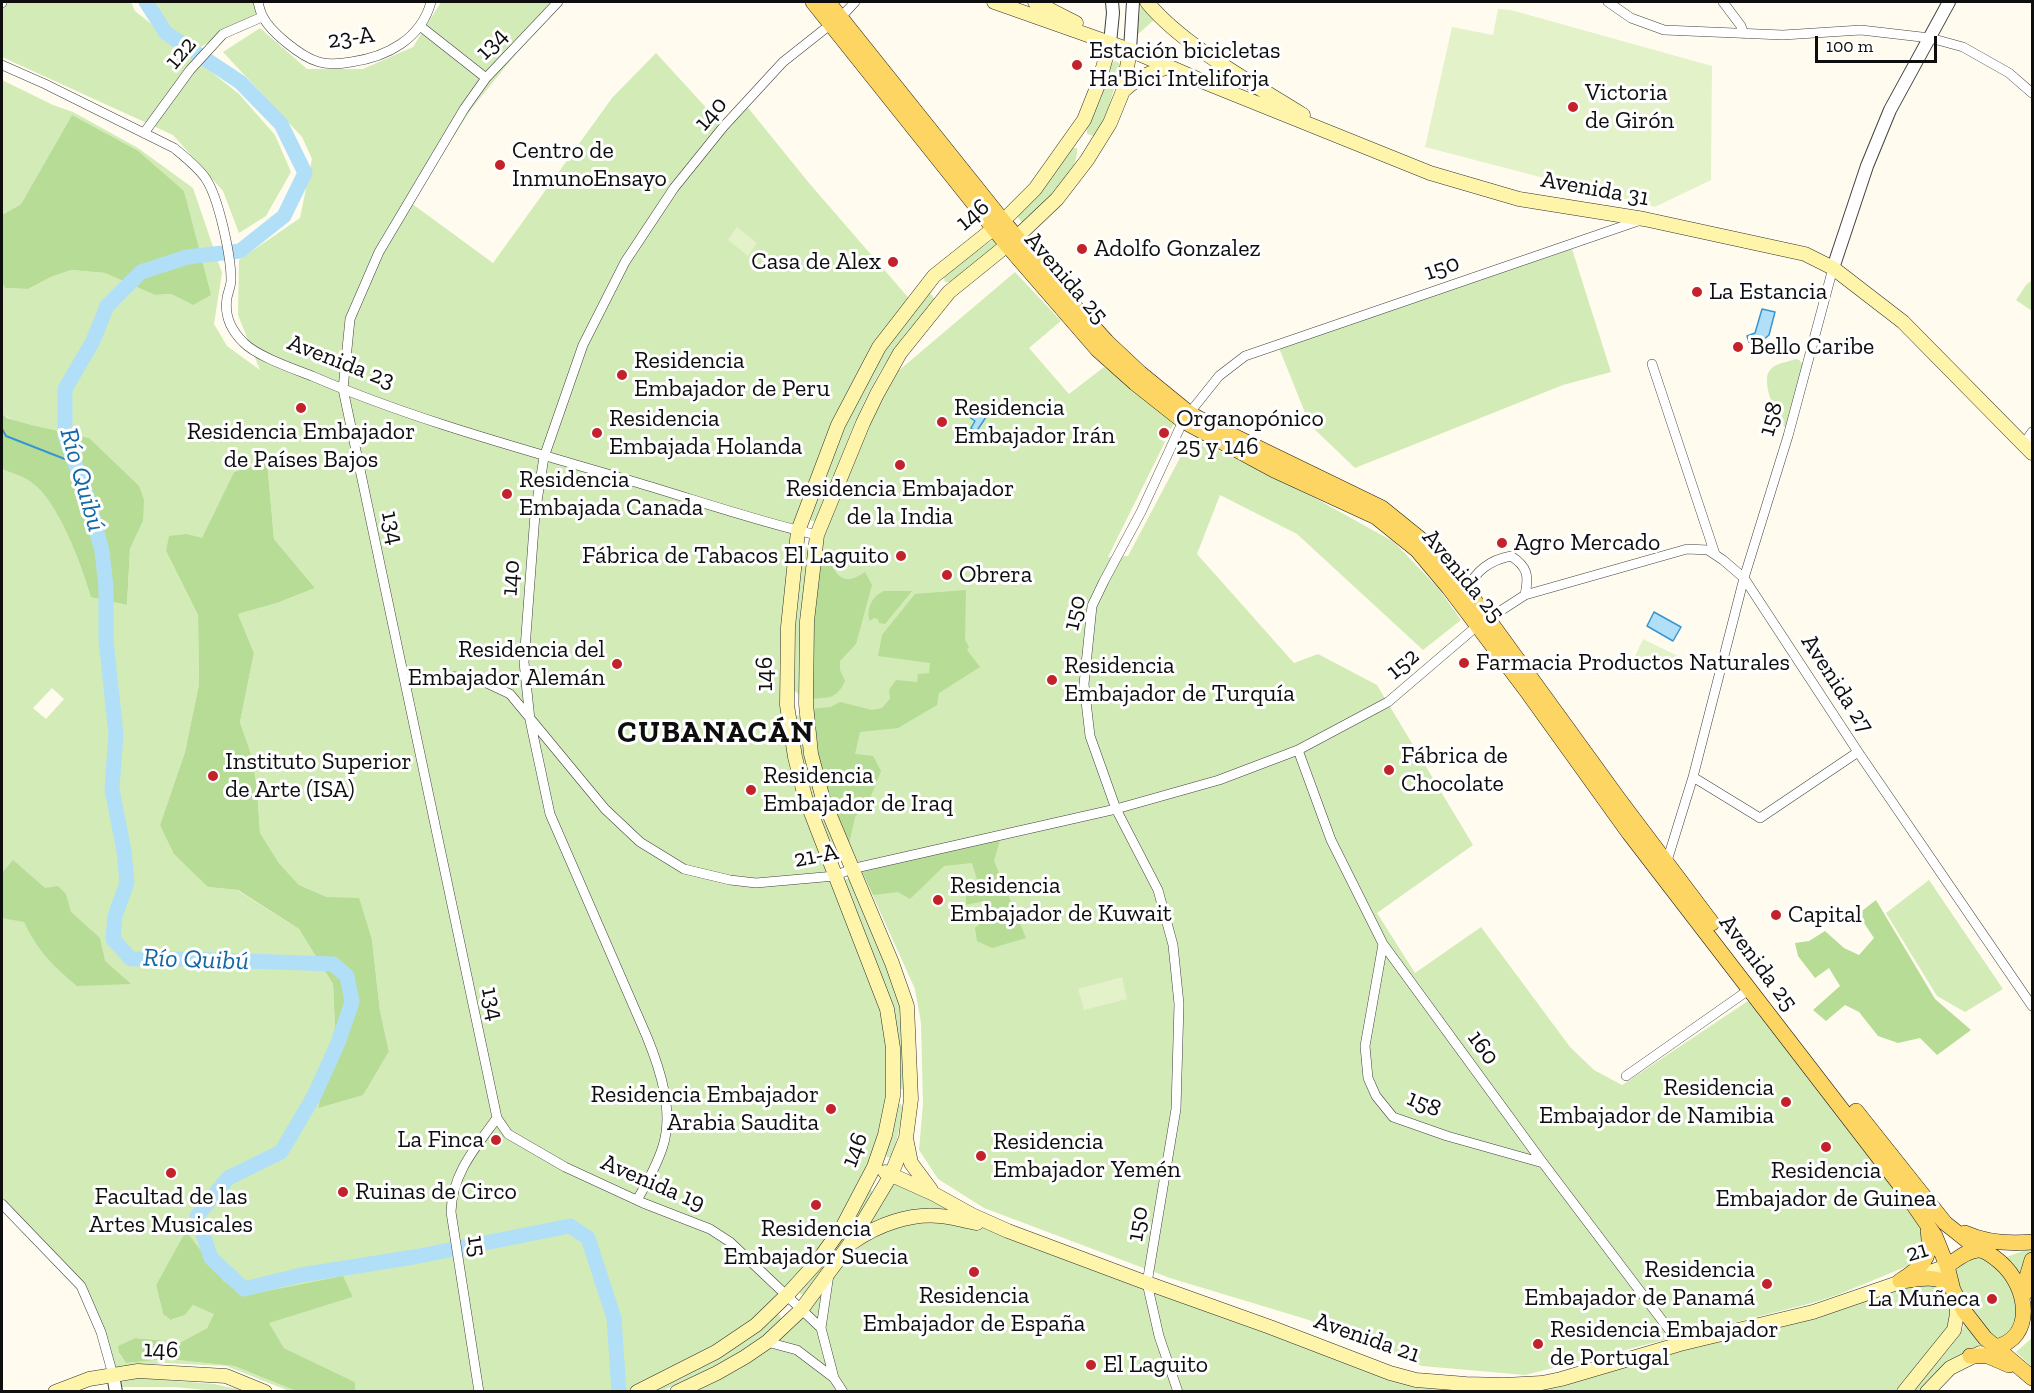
<!DOCTYPE html>
<meta charset="utf-8">
<style>
body{margin:0}
#map{position:relative;width:2034px;height:1393px;overflow:hidden;background:#fffcef;font-family:"Zilla Slab",serif}
canvas{display:block}
.frame{position:absolute;inset:0;border:3px solid #0e0e0e;pointer-events:none}
.scale{position:absolute;left:1815px;top:36px;width:122px;height:27px;box-sizing:border-box;border:3px solid #0e0e0e;border-top:0;padding-left:8px;font-size:18px;line-height:21px;white-space:nowrap;color:#0e0e0e;-webkit-text-stroke:4px #fff;paint-order:stroke}
</style>
<div id="map">
<canvas width="2034" height="1393"></canvas>
<div class="frame"></div>
<div class="scale">100 m</div>
</div>
<script>
const c = document.querySelector('canvas').getContext('2d');
c.lineJoin = 'round';
function fill(path, color) { c.fillStyle = color; c.fill(path, 'evenodd'); }
function trace(path, color, width, dash) { c.strokeStyle = color; c.lineWidth = width; c.lineCap = dash ? 'butt' : 'round'; c.setLineDash(dash || []); c.stroke(path); }
function label(font, color, halo, rows, align = 'center') {
  c.font = font + ' "Zilla Slab",serif'; c.lineWidth = 6; c.setLineDash([]); c.textBaseline = 'middle'; c.strokeStyle = halo; c.fillStyle = color; for (const [text, x, y, turn = 0] of rows) {
    c.save(); c.translate(x, y); c.rotate((+turn || 0) * Math.PI / 180); c.textAlign = isNaN(turn) ? turn : align; if (halo) c.strokeText(text, 0, 0); c.fillText(text, 0, 0); c.restore();
  }
}
const green = new Path2D(`
 M2,2H131L135,11L239,94L275,135L291,172L266,216L239,233L223,191L173,135L2,57Z
 M146,2H253L256,14L199,48L166,33Z
 M441,2H558L472,108L411,203L493,263L612,98L656,53L723,126L745,104L809,183L913,303L879,347L798,531L788,627L795,757L893,1048L885,1135L843,1226L756,1325L637,1391H355V1382L284,1348L268,1323L353,1297L343,1277L247,1295L224,1281L186,1232L156,1285L163,1314L172,1320L185,1315L193,1305L215,1314L207,1328L181,1342L135,1338L119,1346V1354L126,1363L168,1359L234,1366L296,1391H289L226,1366L165,1363L114,1368L81,1286L2,1204V469C11,473 23,476 31,482C59,502 81,564 91,596L127,605L130,549L143,521L89,438C69,434 15,426 2,413V283L5,288L28,289L51,277L71,270L105,273L155,295L171,294L193,305L192,225L184,191L72,115L21,204L2,215V80L53,105L73,112L138,148L193,188L222,273L214,324L227,346L260,370L238,315L239,260L300,218L312,159L302,137L223,52L260,28L307,69H363L413,47ZM267,461L274,539L315,588L277,603L238,614L254,653L240,722L252,757L257,789L260,833L279,863L299,885L327,897L372,940L380,1011L389,1050L318,1107L335,1025L333,984L299,929L237,890L208,887L160,825L185,752L199,684L198,615L166,551L187,534L202,539L234,472ZM52,688L64,699L46,719L33,708Z
 M1141,4L1154,20L1137,35Z
 M1116,61L1120,64V68L1106,116L1094,136L1087,134V126L1101,99L1111,63Z
 M1072,148H1077C1080,173 1040,207 1023,224L1017,216L1037,196Z
 M994,239L998,247L950,282H945L943,275Z
 M1572,249L1611,372L1563,385L1355,468L1310,425L1279,348Z
 M1015,272L1061,321L1029,348L1069,394L1104,367L1175,422L1171,429L1164,425L1158,438L1165,442L1108,557L1128,556L1191,437L1315,498L1394,542L1438,588L1461,620L1423,650L1297,534L1220,495L1197,554L1294,663L1318,654L1377,685L1473,845L1377,913L1415,973L1481,927L1570,1047L1594,1070L1622,1085L1748,1001L1908,1203L1922,1225V1253L1915,1263L1837,1295L1812,1303L1525,1375L1422,1366L1309,1320L1170,1278L984,1208L938,1179L919,1150L923,1104L921,1023L915,989L830,801L810,709L821,536L867,426L897,372Z
 M2032,280V311L2016,300L2026,285Z
 M930,293L934,298L933,301C921,315 909,329 898,344C860,396 840,461 818,521H811L810,516L845,428L883,351L927,294Z
 M1796,359L1799,360L1805,366L1788,430C1777,421 1760,381 1770,370C1775,363 1788,362 1796,359Z
 M806,547L809,548L801,693L798,694L793,689V623L802,550Z
 M797,715L802,718L842,860H839L836,859L809,790L794,723V717Z
 M846,879H850L854,885L900,1000L904,1019V1090L899,1088L896,1032L892,1003L844,881Z
 M1929,880L2003,989L1965,1012L1937,996L1886,913Z
 M901,1104L903,1111L893,1156L891,1158L887,1157L885,1152L897,1105Z
 M891,1175L972,1215L1416,1380L1542,1383L1851,1300L1939,1279L1957,1314L1904,1391L677,1392L717,1373L801,1310Z
 M870,1189L873,1193L843,1243L804,1295L800,1294L799,1290Z
 M2032,1248V1251L2025,1261L2021,1276L2003,1258Z
 M1972,1256L1982,1257L2013,1281L2025,1320L2003,1339L1994,1338C1979,1320 1951,1292 1956,1267Z
 M775,1314L780,1315L781,1319L761,1339L730,1359L663,1391L647,1392L736,1347Z
 M1966,1320L1983,1343L1946,1362L1920,1391L1911,1392C1925,1374 1962,1340 1966,1320Z
 M2032,1338V1367L2016,1352Z
 M139,1378L214,1384L247,1391H216L174,1387H121V1382Z`);
const forest = new Path2D(`
 M72,115L138,151L184,191L211,295L193,305L171,294L155,295L105,273L71,270L51,277L28,289L5,288L2,283V215L21,204Z
 M2,413L7,418L31,425L89,438L139,486L144,500L143,521L130,549L127,605L91,597C81,564 59,502 31,482C23,476 11,473 2,469Z
 M267,461L274,539L315,588L277,603L238,614L254,653L240,722L252,757L257,789L260,833L279,863L299,885L327,897L359,898L372,940L380,1011L389,1051L363,1095L318,1108L335,1025L333,984L299,929L238,890L208,887L174,854L160,825L185,752L199,684L198,615L166,551L169,536L187,534L202,538L234,472Z
 M819,551C837,562 834,593 865,572L872,585L856,644L840,661V670L845,681C836,700 829,697 810,699V621Z
 M966,590L965,640L969,647L967,650L980,667L939,693L937,705L898,728L860,732L855,754L873,756L881,771L868,803L855,817L849,844L830,801L817,754L810,709L831,707L840,702L872,710L882,708L890,699L889,690L896,680L917,682L918,674L929,673L930,663L878,656L882,635L915,594Z
 M884,591H912L885,624L879,623L878,619L874,618L870,621C865,610 873,595 884,591Z
 M1000,840L994,861L1026,938L992,948L977,941L975,928L988,916L984,901L966,905V895L980,889L972,863L944,866L910,899L898,892L873,895L862,871Z
 M13,860L45,888L58,886L66,894L71,912L100,938L105,961L131,984L77,986C51,964 39,952 24,922L2,918V873Z
 M1876,900L1935,999L1971,1030L1937,1055L1920,1038L1898,1043L1878,1036L1859,1012L1845,1005L1826,1021L1813,1010L1840,986L1829,968L1815,978L1798,956L1795,943L1809,941L1825,931L1844,948L1859,955L1874,938L1858,914Z
 M186,1231L224,1281L247,1295L343,1276L353,1297L269,1323L284,1348L355,1382V1391H296L234,1366L168,1359L126,1363L119,1353L118,1346L135,1338L181,1342L207,1328L214,1314L193,1305L185,1315L171,1320L163,1314L156,1285Z`);
const pitch = new Path2D(`
 M1498,9L1511,10L1712,66L1711,180L1655,207L1425,147L1452,27L1493,35Z
 M737,227L757,243L748,256L728,240Z
 M1643,639L1678,656L1670,673L1635,656Z
 M1122,977L1127,999L1084,1010L1078,989Z`);
const water = new Path2D(`
 M1762,309L1775,312L1769,335L1762,341L1757,340L1749,342L1747,336L1755,333Z
 M970,406L986,417L976,432L971,428L975,421L965,414Z
 M1654,612L1681,627L1673,641L1647,626Z`);
const stream = new Path2D(`
 M2,429L6,436L75,463`);
const river = new Path2D(`
 M146,2L166,33L240,82L281,124L305,173L284,216L240,251L187,257L141,272L107,306L93,341L65,389V436L89,502L102,551L106,587V640L116,734L112,789L124,851L127,883L115,916L113,939L131,959H187L333,964L347,976L352,1002L338,1043L314,1096L281,1152L228,1178L197,1216L211,1258L244,1289L301,1275L414,1257L570,1226L588,1238L614,1318L619,1392`);
const minor = new Path2D(`
 M258,2C259,6 260,11 262,15C269,31 301,57 319,62C329,65 340,64 351,62C387,57 421,39 431,2
 M558,2L486,78L464,109L379,252L350,319L343,389L497,1118L508,1134L565,1167L643,1203L710,1229L730,1242L821,1328L834,1378L843,1392
 M1608,2L1631,18L1664,30L1783,35L1861,30L1930,38L1963,47L2009,73L2032,93
 M1723,2L1741,26L1744,34
 M2,3V2
 M841,17L855,2
 M420,26L486,78
 M2,65L45,84L174,148C185,157 198,167 206,179C219,199 231,256 231,280C231,286 228,292 227,298C224,316 231,330 243,342C256,356 294,369 312,376C416,421 527,450 635,482C696,500 756,521 817,535
 M144,133L190,70L223,34L262,17
 M1652,364L1715,554
 M2023,445L2032,432
 M1466,589C1477,571 1489,560 1511,556C1528,567 1529,576 1525,595
 M405,683L447,676L478,679L510,694L605,809L640,842L684,869L730,880L756,883L835,876L851,869L1116,809L1219,780L1298,750L1388,702L1477,626L1525,595L1687,549L1708,550L1723,560L1744,578L1858,752L2032,1006
 M1298,750L1331,840L1383,944L1543,1163L1680,1344
 M1693,777L1760,818L1858,752
 M1667,861L1693,777L1744,578L1788,436L1833,268
 M1383,944L1365,1046L1368,1078L1376,1096L1393,1117L1447,1136L1543,1163
 M1626,1076L1750,989
 M637,1200C647,1183 657,1165 663,1146C674,1111 660,1069 647,1037L550,814L530,720L524,662L535,514L544,457L583,345L625,262L674,188L724,126L783,62L831,24
 M2,1204L81,1286L101,1332L113,1375
 M821,1328L829,1274
 M767,1342L797,1350L834,1378
 M479,1392L451,1212C452,1174 475,1148 497,1118
 M1178,1392L1159,1336L1147,1283L1176,1109L1179,1004L1173,945L1158,890L1116,809L1090,736L1084,684L1092,606L1104,581L1141,512L1183,421L1219,376L1245,356L1641,220`);
const tertiary = new Path2D(`
 M1110,43L1113,13L1112,2
 M1130,50L1133,2
 M1833,268L1867,166L1890,110L1949,2
 M113,1375L116,1392`);
const secondary = new Path2D(`
 M994,2L1130,50L1209,84L1430,173L1519,199L1644,219L1805,254L1833,268L1903,322L2032,453
 M1035,2L1076,23
 M1147,2C1183,46 1254,84 1303,115
 M1123,91C1137,78 1150,72 1169,67
 M906,1138L911,1163L931,1190
 M885,1172L934,1194L972,1215L1008,1231L1147,1283L1270,1327L1390,1373L1416,1380L1466,1384L1504,1385L1542,1383L1561,1379L1680,1344L1813,1312L1947,1266
 M853,1242C877,1225 910,1213 940,1216C953,1217 965,1221 977,1223
 M55,1392L89,1379L138,1371L226,1376L265,1392
 M637,1392L716,1352L756,1325L787,1295L817,1262L843,1226L874,1167L885,1135L893,1096V1048L887,1009L805,797L795,757L787,705L788,627L798,531L838,425L879,347L934,276L1003,221L1035,189L1084,120L1098,85L1110,43
 M677,1392L717,1373L745,1357L767,1342L801,1310L849,1245L891,1175L906,1138L911,1099L907,1006L892,963L823,799L811,754L806,704L807,621L817,535L863,423L877,394L900,353L949,292L1017,237L1057,199L1087,160L1110,123L1123,91L1130,50
 M1904,1392L1954,1330L1957,1314L1956,1297
 M1927,1392L1950,1368L1980,1353`);
const primary = new Path2D(`
 M813,2L1007,245L1098,350L1135,383L1183,421L1274,470L1376,517L1417,550L1449,588L1529,694L1629,833L1900,1185L1935,1236L1947,1266L1953,1290L1964,1311L1985,1338L2032,1378
 M828,2L1003,221L1076,308L1107,342L1140,373L1189,413L1211,425L1382,508L1424,542L1466,589L1488,619L1620,801L1712,923
 M1856,1111L1945,1223L1979,1250
 M1965,1233C1987,1243 2009,1244 2032,1242
 M1947,1266C1956,1260 1968,1249 1980,1250C1987,1251 1994,1257 2000,1262C2030,1288 2034,1339 1995,1347
 M1900,1281C1921,1268 1933,1258 1928,1231
 M1903,1281C1920,1278 1942,1274 1953,1290
 M2025,1293L2026,1280L2032,1260
 M1970,1356H1988L2009,1365`);
const markers = [
 [1077,65,6,"#c3222b"],
 [1573,107,6,"#c3222b"],
 [500,165,6,"#c3222b"],
 [1082,249,6,"#c3222b"],
 [893,262,6,"#c3222b"],
 [1697,292,6,"#c3222b"],
 [1738,347,6,"#c3222b"],
 [622,375,6,"#c3222b"],
 [301,408,6,"#c3222b"],
 [942,422,6,"#c3222b"],
 [597,433,6,"#c3222b"],
 [1164,433,6,"#c3222b"],
 [900,465,6,"#c3222b"],
 [507,494,6,"#c3222b"],
 [1502,543,6,"#c3222b"],
 [901,556,6,"#c3222b"],
 [947,575,6,"#c3222b"],
 [1464,663,6,"#c3222b"],
 [617,664,6,"#c3222b"],
 [1052,680,6,"#c3222b"],
 [1389,770,6,"#c3222b"],
 [213,776,6,"#c3222b"],
 [751,790,6,"#c3222b"],
 [938,900,6,"#c3222b"],
 [1776,915,6,"#c3222b"],
 [1786,1102,6,"#c3222b"],
 [831,1109,6,"#c3222b"],
 [496,1140,6,"#c3222b"],
 [1826,1147,6,"#c3222b"],
 [981,1156,6,"#c3222b"],
 [171,1173,6,"#c3222b"],
 [343,1192,6,"#c3222b"],
 [816,1205,6,"#c3222b"],
 [974,1272,6,"#c3222b"],
 [1767,1284,6,"#c3222b"],
 [1992,1299,6,"#c3222b"],
 [1538,1344,6,"#c3222b"],
 [1091,1365,6,"#c3222b"]
];
const streetNames = [
 ["23-A",351,38,-8],
 ["134",492,44,-46],
 ["122",181,53,-50],
 ["140",711,114,-49],
 ["Avenida 31",1595,189,10],
 ["146",973,215,-40],
 ["150",1442,268,-19],
 ["Avenida 25",1066,278,49],
 ["Avenida 23",341,362,21],
 ["158",1771,419,-74],
 ["134",392,528,78],
 ["Avenida 25",1463,576,50],
 ["140",511,578,-86],
 ["150",1075,613,-77],
 ["152",1403,664,-40],
 ["146",765,674,-90],
 ["Avenida 27",1837,684,57],
 ["21-A",816,856,-11],
 ["Avenida 25",1758,963,53],
 ["134",492,1004,78],
 ["160",1483,1048,54],
 ["158",1424,1104,23],
 ["146",855,1150,-69],
 ["Avenida 19",653,1183,23],
 ["150",1138,1224,-81],
 ["15",476,1246,82],
 ["21",1917,1252,-17],
 ["Avenida 21",1367,1338,19],
 ["146",161,1350,2]
];
const poiNames = [
 ["Estación bicicletas",1089,51],
 ["Ha'Bici Inteliforja",1089,79],
 ["Victoria",1585,93],
 ["de Girón",1585,121],
 ["Centro de",512,151],
 ["InmunoEnsayo",512,179],
 ["Adolfo Gonzalez",1094,249],
 ["Casa de Alex",881,262,"right"],
 ["La Estancia",1709,292],
 ["Bello Caribe",1750,347],
 ["Residencia",634,361],
 ["Embajador de Peru",634,389],
 ["Residencia",954,408],
 ["Embajador Irán",954,436],
 ["Residencia",609,419],
 ["Embajada Holanda",609,447],
 ["Organopónico",1176,419],
 ["25 y 146",1176,447],
 ["Residencia Embajador",301,432,"center"],
 ["de Países Bajos",301,460,"center"],
 ["Residencia",519,480],
 ["Embajada Canada",519,508],
 ["Residencia Embajador",900,489,"center"],
 ["de la India",900,517,"center"],
 ["Agro Mercado",1514,543],
 ["Fábrica de Tabacos El Laguito",889,556,"right"],
 ["Obrera",959,575],
 ["Residencia del",605,650,"right"],
 ["Embajador Alemán",605,678,"right"],
 ["Farmacia Productos Naturales",1476,663],
 ["Residencia",1064,666],
 ["Embajador de Turquía",1064,694],
 ["Fábrica de",1401,756],
 ["Chocolate",1401,784],
 ["Instituto Superior",225,762],
 ["de Arte (ISA)",225,790],
 ["Residencia",763,776],
 ["Embajador de Iraq",763,804],
 ["Residencia",950,886],
 ["Embajador de Kuwait",950,914],
 ["Capital",1788,915],
 ["Residencia",1774,1088,"right"],
 ["Embajador de Namibia",1774,1116,"right"],
 ["Residencia Embajador",819,1095,"right"],
 ["Arabia Saudita",819,1123,"right"],
 ["La Finca",484,1140,"right"],
 ["Residencia",993,1142],
 ["Embajador Yemén",993,1170],
 ["Residencia",1826,1171,"center"],
 ["Embajador de Guinea",1826,1199,"center"],
 ["Ruinas de Circo",355,1192],
 ["Facultad de las",171,1197,"center"],
 ["Artes Musicales",171,1225,"center"],
 ["Residencia",816,1229,"center"],
 ["Embajador Suecia",816,1257,"center"],
 ["Residencia",1755,1270,"right"],
 ["Embajador de Panamá",1755,1298,"right"],
 ["Residencia",974,1296,"center"],
 ["Embajador de España",974,1324,"center"],
 ["La Muñeca",1980,1299,"right"],
 ["Residencia Embajador",1550,1330],
 ["de Portugal",1550,1358],
 ["El Laguito",1103,1365]
];
const waterNames = [
 ["Río Quibú",82,480,74],
 ["Río Quibú",196,960,2]
];
const districtNames = [
 ["CUBANACÁN",716,733]
];
fill(green, '#d3ebb7');
fill(forest, '#b7dc96');
fill(pitch, '#e4f2ca');
fill(water, '#b2dff8');
trace(water, '#3796d1', 1.5);
trace(stream, '#3796d1', 2);
trace(river, '#b2dff8', 15);
trace(minor, '#414141', 10);
trace(tertiary, '#414141', 14);
trace(secondary, '#303030', 15);
trace(primary, '#1f1f1f', 16);
trace(minor, '#fff', 9);
trace(tertiary, '#fff', 12);
trace(secondary, '#fff5aa', 14);
trace(primary, '#fcd562', 15);
for (const [x, y, r, color] of markers) { const dot = new Path2D(); dot.arc(x, y, r, 0, 2 * Math.PI); c.fillStyle = color; c.fill(dot); trace(dot, '#fff', 2); }
label('24px', '#0e0e0e', '#fff', streetNames);
label('24px', '#0e0e0e', '#fff', poiNames, 'left');
label('italic 26px', '#1367a4', '#fff', waterNames);
c.letterSpacing = '1.5px';
label('bold 30px', '#0e0e0e', '#fff', districtNames);
c.letterSpacing = '0px';
</script>
